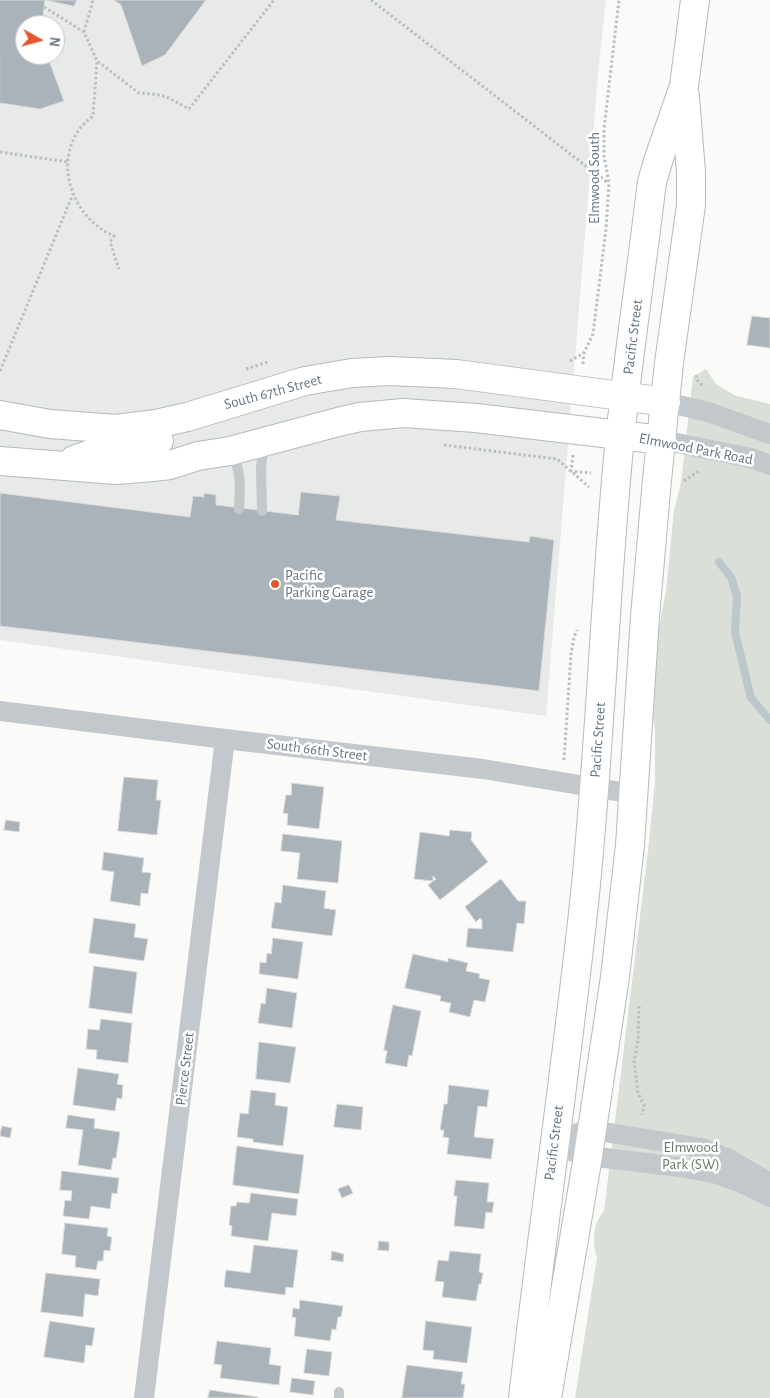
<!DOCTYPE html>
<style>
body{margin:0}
#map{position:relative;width:770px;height:1398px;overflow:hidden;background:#fafaf8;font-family:"Alegreya Sans",sans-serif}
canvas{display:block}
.north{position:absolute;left:15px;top:15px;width:50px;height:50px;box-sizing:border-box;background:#fff;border:1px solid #c1c8cd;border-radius:50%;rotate:97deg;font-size:14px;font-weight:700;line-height:20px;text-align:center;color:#657683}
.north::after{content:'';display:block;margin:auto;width:18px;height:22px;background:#e4572e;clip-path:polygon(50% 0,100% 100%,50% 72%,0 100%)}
</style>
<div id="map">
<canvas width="770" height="1398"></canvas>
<div class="north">N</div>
</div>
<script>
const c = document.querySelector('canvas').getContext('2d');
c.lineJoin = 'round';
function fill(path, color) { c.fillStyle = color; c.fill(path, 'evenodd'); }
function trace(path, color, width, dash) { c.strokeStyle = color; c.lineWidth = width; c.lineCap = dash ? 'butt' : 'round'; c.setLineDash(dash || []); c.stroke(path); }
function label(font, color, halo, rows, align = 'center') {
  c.font = font + ' "Alegreya Sans",sans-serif'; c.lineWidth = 5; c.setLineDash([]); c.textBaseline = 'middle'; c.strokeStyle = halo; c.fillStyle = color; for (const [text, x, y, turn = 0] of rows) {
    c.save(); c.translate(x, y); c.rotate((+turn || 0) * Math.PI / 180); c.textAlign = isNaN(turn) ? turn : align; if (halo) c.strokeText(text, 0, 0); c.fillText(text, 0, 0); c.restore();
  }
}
const built = new Path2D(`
 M0,0H606L598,74L546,716L0,640ZM25,25H55V55H25Z`);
const green = new Path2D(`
 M706,369L716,384L734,395L770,404V1398H575L597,1257C592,1243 593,1222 604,1211L648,851L655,782V731L653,718L652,662L666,591L674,510L681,483L693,377Z`);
const stream = new Path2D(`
 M719,562L731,577L737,596L735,632L751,698L770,720`);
const building = new Path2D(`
 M0,0H45L42,25H25V55H47L64,101L40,109L0,103Z
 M45,0H77L74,6Z
 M114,0H206L165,55L142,66L121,5Z
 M752,316L770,318V348L747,345Z
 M301,492L340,496L336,520L529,542L530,536L554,540L539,691L0,626V493L190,517L193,496L204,497V493L216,495V505L298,515Z
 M124,777L158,780L156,800H161L157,835L118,831Z
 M292,783L324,787L319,829L287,825L288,814L283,813L286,795H291Z
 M6,820L20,822L19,832L4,830Z
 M450,830L472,832L471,840L488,862L440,900L428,885L436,879L433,876V881L414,879L420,832L449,836Z
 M283,834L342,841L338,883L297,879L300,853L281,851Z
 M104,852L144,858L142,872L151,873L148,894L141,893L140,906L110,901L114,872L102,870Z
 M501,879L518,901H526L524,924L517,923L513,952L466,947L468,928L482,929V921L480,918L476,922L465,907Z
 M283,885L326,891L324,908L336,910L332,936L271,928L275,902L281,903Z
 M94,918L136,924L134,937L148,939L144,961L89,953Z
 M273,938L303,942L298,979L259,974L260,962L266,963L267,953L271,954Z
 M413,954L448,962V958L468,963L466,971L480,974L479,978L490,980L485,1002L474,1000L470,1017L449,1012L451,1003L440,1001L441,996L405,988Z
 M94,966L137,972L132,1014L89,1008Z
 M267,988L297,993L292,1028L258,1023L261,1003L265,1004Z
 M393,1005L421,1011L412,1056L409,1055L407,1067L385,1063L387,1051L384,1050Z
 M101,1019L132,1023L128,1063L96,1059L97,1050L86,1049L88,1029L99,1030Z
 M259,1042L296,1047L290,1083L256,1079Z
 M78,1068L119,1074L117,1084L123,1085L122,1099L117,1098L115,1111L73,1105Z
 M449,1085L489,1090L487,1107L478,1106L474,1137L494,1139L491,1159L447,1154L449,1138L443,1137L444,1130H440L444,1104H447Z
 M251,1090L276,1093L275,1105L288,1107L283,1146L253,1142V1139L237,1137L240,1113L248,1114Z
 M337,1104L363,1107L361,1130L334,1127Z
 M68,1115L95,1119L94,1128L120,1132L116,1158H113L111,1170L78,1165L83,1130L66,1128Z
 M2,1126L12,1128L10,1138L0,1136Z
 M237,1146L304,1155L299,1194L233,1185Z
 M62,1171L119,1178L117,1194L112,1193L110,1209L91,1206L89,1219L63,1216L65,1200L71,1201L72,1191L60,1190Z
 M456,1180L489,1183L487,1202H494L492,1213L486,1212L484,1229L454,1226L457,1196H454Z
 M349,1185L353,1193L342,1198L338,1189Z
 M251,1193L298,1199L296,1216L272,1213L268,1241L231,1236L232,1226L229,1225L231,1206H236L237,1202L249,1203Z
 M65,1223L108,1228L107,1236L112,1237L110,1251L104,1250L103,1261H98L96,1270L75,1267L76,1256L62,1254Z
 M379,1241L389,1242V1251L378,1250Z
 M254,1245L298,1250L293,1288L286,1287L285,1295L224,1287L226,1270L250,1273Z
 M332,1251L344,1254L343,1262L331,1260Z
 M450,1251L481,1254L479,1272L483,1273L481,1284H479L476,1301L442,1297L444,1282L435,1281L438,1260L448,1261Z
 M46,1273L100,1279L98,1296L85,1294L83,1317L41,1312Z
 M300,1300L343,1306L341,1317H338L336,1330L332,1329L330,1341L294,1336L296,1318L292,1317L293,1308L299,1309Z
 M50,1321L95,1328L92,1346L86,1345L84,1363L44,1357Z
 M426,1321L472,1327L467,1363L433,1359L434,1351L423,1350Z
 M217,1341L271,1348L269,1364L281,1366L279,1385L220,1378L222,1365L214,1364Z
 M307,1349L332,1352L329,1376L304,1373Z
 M407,1365L463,1372L461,1384H465L463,1398H402Z
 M292,1378L315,1381L313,1395L290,1392Z
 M210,1390L258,1397V1398H208Z`);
const path = new Path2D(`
 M371,0L608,183
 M44,7L84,32L97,61L139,93L160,95L169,98L189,109L274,0
 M84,32L93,0
 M97,62L93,116C87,121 81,126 77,133C54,170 76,220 114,236L110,242L119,269
 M0,152L68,162
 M570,361L584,353
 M583,364L584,353L593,334L606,229L609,184L604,155V129L619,0
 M246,369L268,362
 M0,371L73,194
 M696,375L697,380L703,386
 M444,445L557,459L589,487
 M573,455L571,471L591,473
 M684,481L699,471
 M564,760L571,654L574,637L577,630
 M639,1006L638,1041L634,1061L638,1093L644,1106L642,1115`);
const lane = new Path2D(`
 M231,452C242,472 240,486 239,509
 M262,511L261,469L263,445
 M339,1398V1392`);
const street = new Path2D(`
 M666,402L708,412L770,434
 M662,440L751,458L770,465
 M0,711L225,739L483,769L634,794
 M555,1138L571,1151L588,1156L680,1167L717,1174L739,1182L770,1197
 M555,1138L592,1130L702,1148L727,1158L770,1183
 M144,1398L225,739`);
const secondary = new Path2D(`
 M0,415L50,424L116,429L156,424L187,417L305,381L352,373L390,371L456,374L666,402
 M74,460L91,454L159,441
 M0,461L116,470L153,467L170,465L198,456L230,451L338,422L360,417L403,413L476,418L662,440`);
const primary = new Path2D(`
 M523,1398C542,1233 566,1069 584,904C598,771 603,638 614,505C622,397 639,289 652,182L659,158L684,86L695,0
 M547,1398L588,1156L615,977L630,845L645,617L657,480L669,363L691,205V172L685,97`);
const markers = [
 [275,584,5,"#e4572e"]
];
const streetNames = [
 ["Elmwood South",594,178,-90],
 ["Pacific Street",633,337,-83],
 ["South 67th Street",273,392,-15],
 ["Elmwood Park Road",696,449,11],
 ["Pacific Street",598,740,-86],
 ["South 66th Street",317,750,7],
 ["Pierce Street",185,1069,-83],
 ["Pacific Street",554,1143,-83]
];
const poiNames = [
 ["Pacific",285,575],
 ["Parking Garage",285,592]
];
const parkNames = [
 ["Elmwood",691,1147],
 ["Park (SW)",691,1164]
];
fill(built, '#e8e9e9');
fill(green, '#dadfd7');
trace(stream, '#bbc7cb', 8);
fill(building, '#aab3b9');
trace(building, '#dcdcda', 1);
trace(secondary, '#b3babf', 30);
trace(primary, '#b5babe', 30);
trace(path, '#bbbfc2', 3, [2.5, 2.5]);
trace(lane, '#c3c8cc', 10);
trace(street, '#c3c8cc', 20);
trace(secondary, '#fff', 28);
trace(primary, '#fff', 28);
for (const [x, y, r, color] of markers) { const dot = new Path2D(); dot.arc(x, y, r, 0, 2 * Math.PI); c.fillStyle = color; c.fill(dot); trace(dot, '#fff', 2); }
label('15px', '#657683', '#fff', streetNames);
label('15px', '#657683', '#fff', poiNames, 'left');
label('15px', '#687a64', '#fff', parkNames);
</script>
